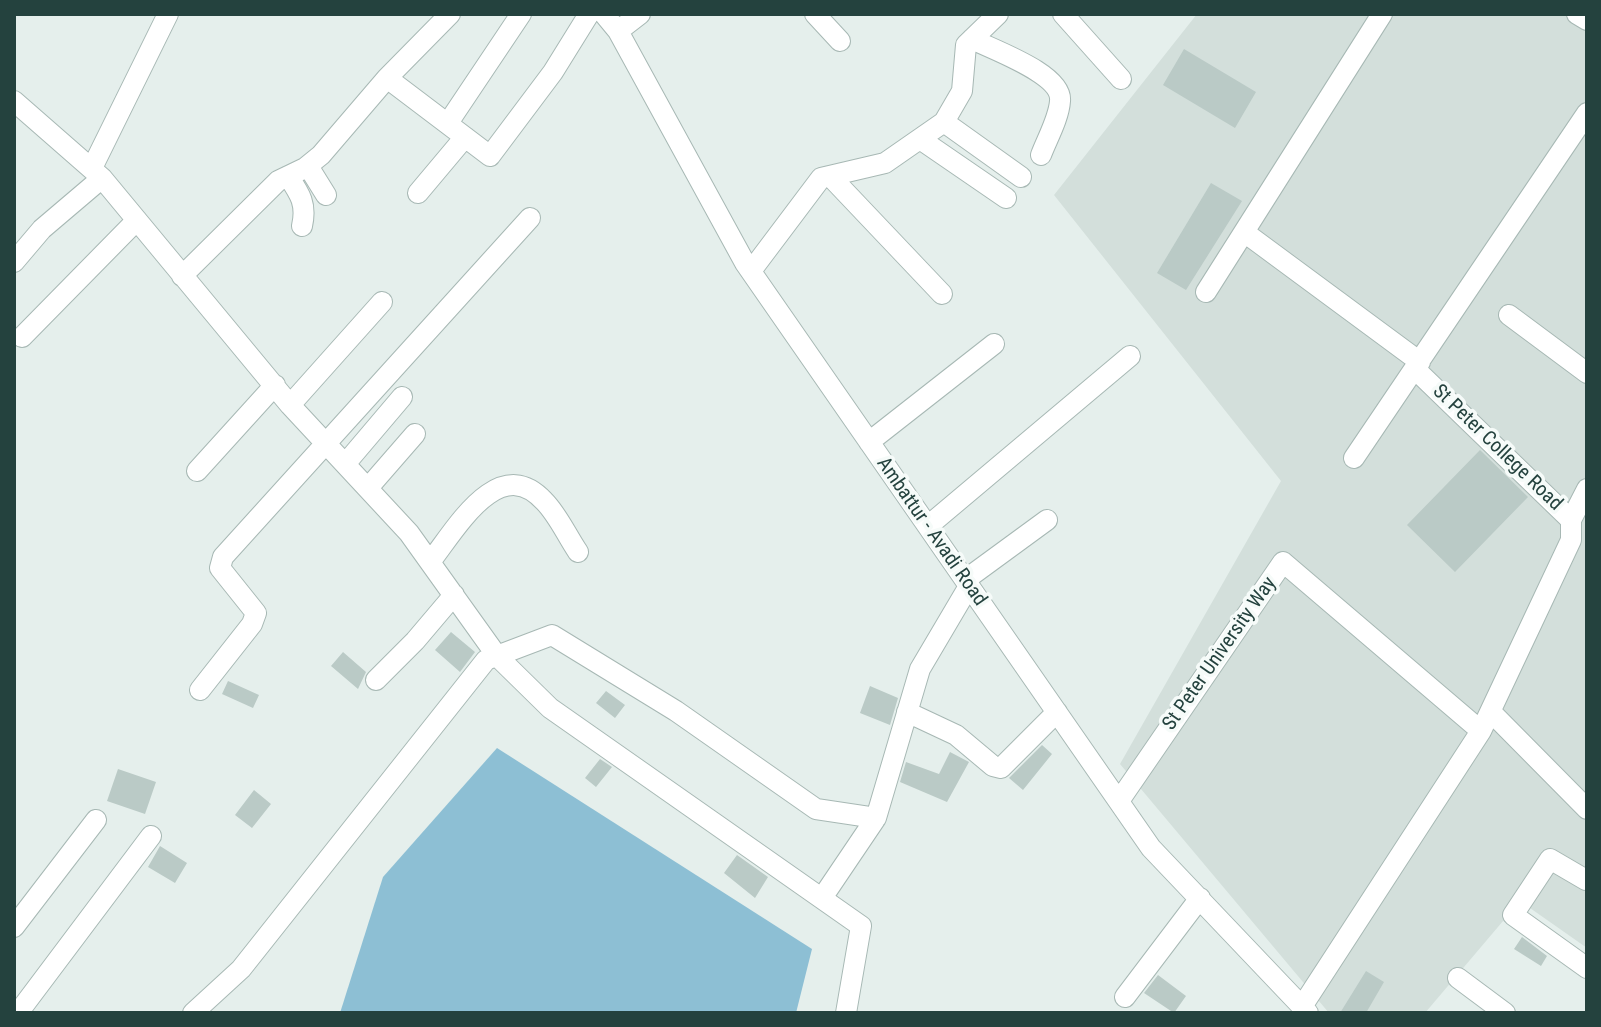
<!DOCTYPE html>
<style>
body{margin:0}
#map{position:relative;width:1601px;height:1027px;overflow:hidden;background:#e5efec;font-family:"Roboto Condensed",sans-serif}
canvas{display:block}
.frame{position:absolute;inset:0;border:16px solid #24423e;pointer-events:none}
</style>
<div id="map">
<canvas width="1601" height="1027"></canvas>
<div class="frame"></div>
</div>
<script>
const c = document.querySelector('canvas').getContext('2d');
c.lineJoin = 'round';
function fill(path, color) { c.fillStyle = color; c.fill(path, 'evenodd'); }
function trace(path, color, width, dash) { c.strokeStyle = color; c.lineWidth = width; c.lineCap = dash ? 'butt' : 'round'; c.setLineDash(dash || []); c.stroke(path); }
function label(font, color, halo, rows, align = 'center') {
  c.font = font + ' "Roboto Condensed",sans-serif'; c.lineWidth = 7; c.setLineDash([]); c.textBaseline = 'middle'; c.strokeStyle = halo; c.fillStyle = color; for (const [text, x, y, turn = 0] of rows) {
    c.save(); c.translate(x, y); c.rotate((+turn || 0) * Math.PI / 180); c.textAlign = isNaN(turn) ? turn : align; if (halo) c.strokeText(text, 0, 0); c.fillText(text, 0, 0); c.restore();
  }
}
const built = new Path2D(`
 M1197,14H1587V948L1520,901L1425,1013H1329L1120,764L1281,481L1054,195Z`);
const water = new Path2D(`
 M497,748L812,949L796,1013H340L383,877Z`);
const building = new Path2D(`
 M1184,49L1256,92L1235,128L1163,85Z
 M1211,183L1242,201L1186,290L1157,273Z
 M1480,450L1528,497L1455,572L1407,525Z
 M451,632L475,652L460,672L435,650Z
 M343,652L366,672L358,689L331,666Z
 M228,681L259,695L253,708L222,694Z
 M870,686L898,698L890,725L860,713Z
 M606,691L625,705L615,718L596,703Z
 M1042,745L1052,754L1023,790L1009,778Z
 M950,752L969,762L947,802L900,782L906,762L939,774Z
 M600,759L612,767L596,787L585,778Z
 M118,769L156,782L145,814L107,801Z
 M254,790L271,804L252,828L235,815Z
 M160,846L187,863L175,883L148,867Z
 M737,855L768,877L755,898L724,873Z
 M1522,937L1547,956L1541,966L1514,949Z
 M1366,971L1384,982L1366,1013H1340Z
 M1158,975L1186,996L1174,1013L1144,993Z`);
const minor = new Path2D(`
 M604,14L618,31L745,263L1151,848L1308,1013
 M815,14L840,41
 M1063,14L1121,79
 M1577,14L1587,20
 M618,31L640,14
 M972,39C993,50 1063,74 1060,101C1059,118 1047,139 1041,155
 M387,78L490,156L553,72L589,14
 M14,101L102,178L290,405L409,533L497,656L550,708L861,926L846,1013
 M944,122L1021,177
 M448,123L521,14
 M920,139L1006,198
 M308,166L326,195
 M92,168L168,14
 M288,176C300,194 307,204 302,226
 M830,176L942,294
 M418,193L465,137
 M1244,232L1420,362
 M14,262L42,229L102,178
 M751,271L821,178L885,163L944,122L962,91L966,45L998,14
 M182,276L278,181L305,168L321,155L387,78L450,14
 M1206,292L1382,14
 M1509,315L1587,373
 M22,337L137,220
 M290,405L382,302
 M869,442L994,344
 M1354,458L1587,113
 M346,463L402,397
 M197,471L275,385
 M368,488L415,434
 M1571,520L1587,489
 M928,526L1130,356
 M430,562C456,529 499,452 544,501C558,515 567,536 578,552
 M965,580L1047,520
 M376,680L415,641L454,595
 M200,690L252,624L256,613L220,568L223,557L530,218
 M907,712L956,735L993,766L1001,768L1057,712
 M1491,712L1587,809
 M1119,801L1283,562L1481,731
 M1586,880L1550,859L1513,915L1587,968
 M822,898L876,818
 M14,927L96,820
 M1458,978L1505,1013
 M1125,997L1200,898
 M1303,1005L1481,731L1571,540V520L1415,369
 M18,1013L151,836
 M193,1013L241,969L486,660L552,635L676,711L816,809L876,818L920,669L969,586`);
const streetNames = [
 ["St Peter College Road",1497,448,44],
 ["Ambattur - Avadi Road",931,532,55],
 ["St Peter University Way",1220,654,-55]
];
fill(built, '#d3dfdb');
fill(water, '#8dbfd4');
fill(building, '#bacac6');
trace(minor, '#a7b8b4', 22);
trace(minor, '#fff', 20);
label('20px', '#24423e', '#f6fbf9', streetNames);
</script>
